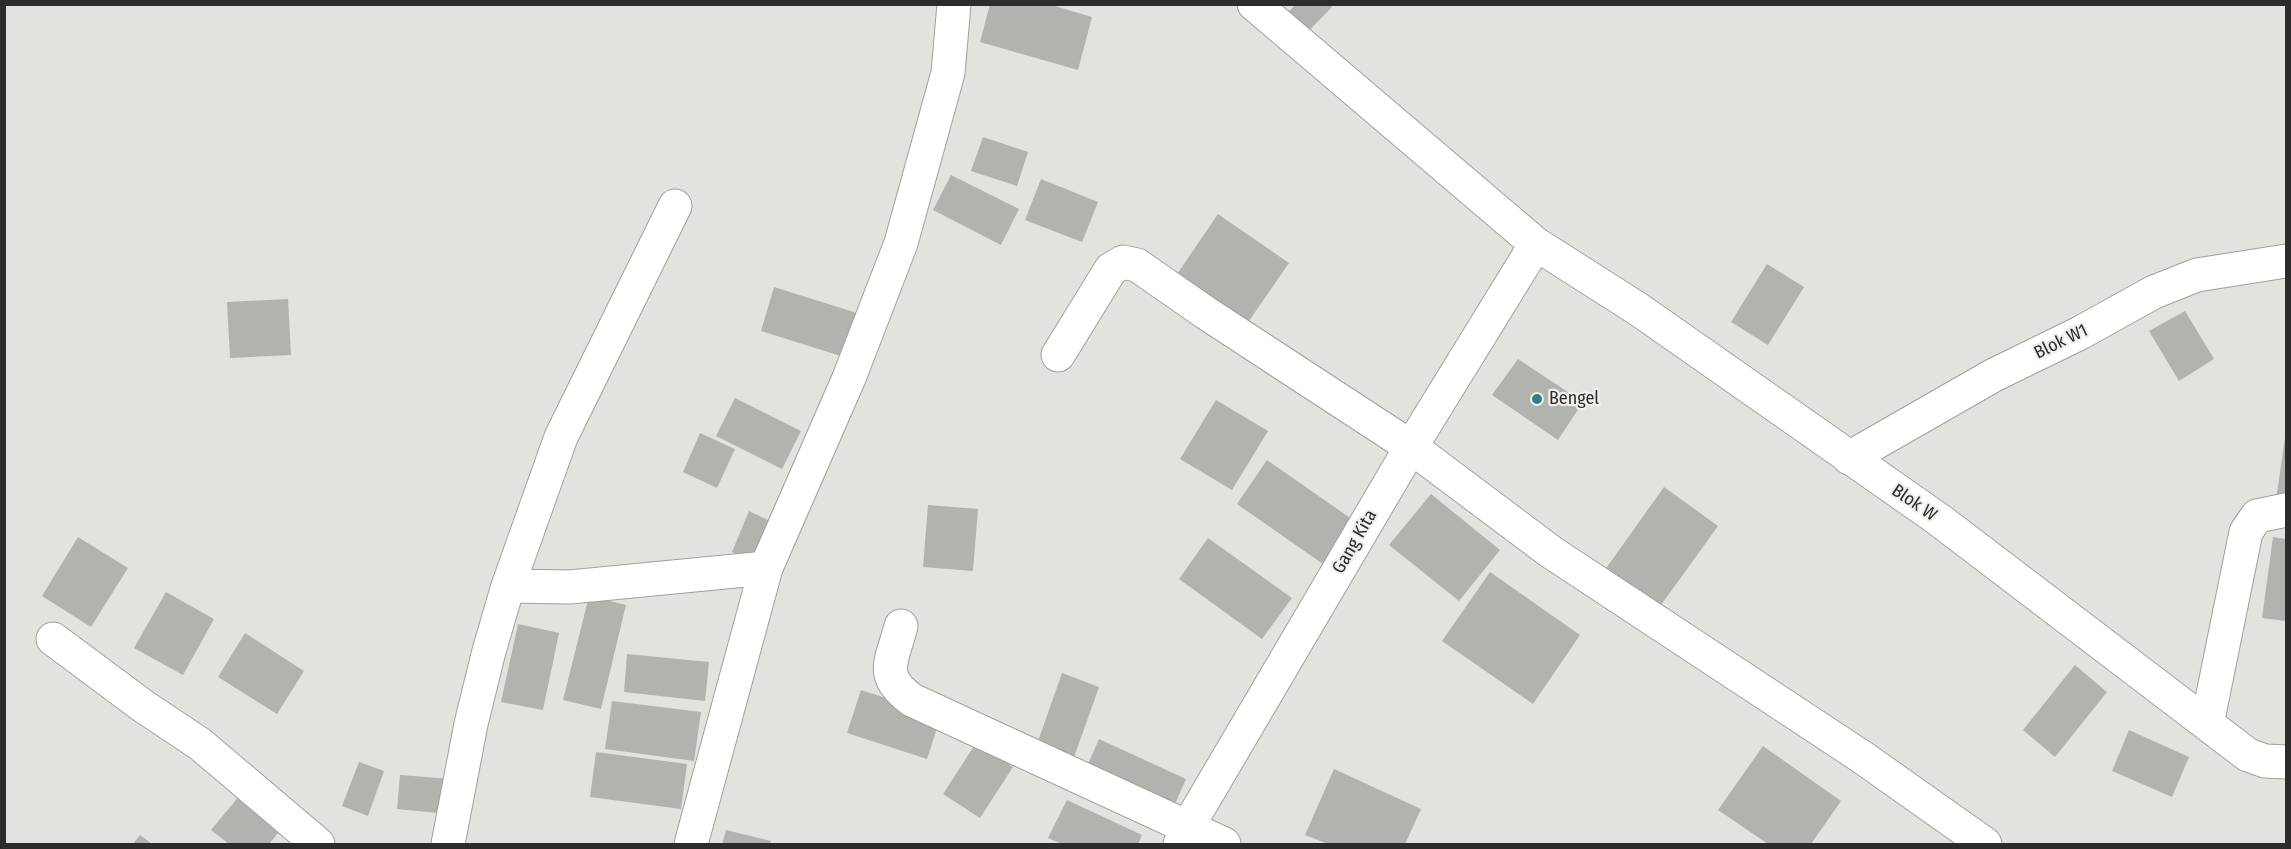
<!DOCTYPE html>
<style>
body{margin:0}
#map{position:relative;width:2291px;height:849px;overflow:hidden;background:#e2e2de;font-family:"Fira Sans Condensed",sans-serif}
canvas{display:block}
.frame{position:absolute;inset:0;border:6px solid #2c2c2a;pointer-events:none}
</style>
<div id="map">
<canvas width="2291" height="849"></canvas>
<div class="frame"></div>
</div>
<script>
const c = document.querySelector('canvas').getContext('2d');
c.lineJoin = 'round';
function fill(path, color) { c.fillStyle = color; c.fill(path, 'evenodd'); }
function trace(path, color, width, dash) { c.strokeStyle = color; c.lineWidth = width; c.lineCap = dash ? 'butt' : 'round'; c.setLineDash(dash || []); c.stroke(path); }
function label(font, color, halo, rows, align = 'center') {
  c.font = font + ' "Fira Sans Condensed",sans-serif'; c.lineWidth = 4.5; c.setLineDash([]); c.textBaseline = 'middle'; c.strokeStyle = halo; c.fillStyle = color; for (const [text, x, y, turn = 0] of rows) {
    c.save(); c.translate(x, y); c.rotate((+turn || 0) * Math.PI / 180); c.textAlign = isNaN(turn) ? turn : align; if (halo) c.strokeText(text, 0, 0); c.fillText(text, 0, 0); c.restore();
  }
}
const building = new Path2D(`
 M990,4H1048L1092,17L1078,70L980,42Z
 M1296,4H1330L1332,7L1298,42L1278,23Z
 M983,137L1028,152L1017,186L971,171Z
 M951,175L1019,209L1001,245L933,210Z
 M1041,179L1098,202L1082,242L1025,220Z
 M1218,214L1289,263L1240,334L1169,286Z
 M1767,264L1804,287L1768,345L1731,322Z
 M774,287L857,313L844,357L761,331Z
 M288,299L291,355L230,358L227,302Z
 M2185,311L2214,359L2179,381L2149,331Z
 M1518,359L1583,402L1558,440L1492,395Z
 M735,398L801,431L782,469L716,436Z
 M1216,400L1268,431L1232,490L1180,459Z
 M700,433L735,449L717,488L683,472Z
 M2285,438H2286V501L2276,500Z
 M1267,460L1353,520L1323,564L1237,504Z
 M1664,487L1718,526L1656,612L1602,574Z
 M1431,494L1500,550L1459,601L1389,545Z
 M928,505L978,509L973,571L923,567Z
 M749,511L770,521L752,561L732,552Z
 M78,537L128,568L91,627L42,596Z
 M2273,537L2286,539V621L2262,618Z
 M1208,538L1292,598L1262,639L1179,579Z
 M1490,572L1580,635L1533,704L1442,641Z
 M166,592L214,619L183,675L134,648Z
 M589,596L626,605L601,709L563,700Z
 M518,624L559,633L543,710L501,702Z
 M245,633L304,671L277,714L218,677Z
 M627,654L709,662L705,701L624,692Z
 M2075,665L2107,692L2055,757L2023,730Z
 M1062,673L1099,687L1067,777L1030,764Z
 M861,690L941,716L927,759L847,733Z
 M612,701L701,712L694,761L605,749Z
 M2129,730L2189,757L2172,797L2112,771Z
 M1099,739L1186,779L1163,831L1076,791Z
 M976,743L1013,767L980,818L943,794Z
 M1763,746L1841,801L1811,844H1768L1718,810Z
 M596,752L687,764L681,809L590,797Z
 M359,762L384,771L368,816L342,806Z
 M1334,769L1421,809L1405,844H1328L1305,835Z
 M400,775L451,779L448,814L397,809Z
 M241,794L283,827L269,844H229L211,830Z
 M1067,800L1142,835L1138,844H1062L1048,838Z
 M726,830L771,841L770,844H722Z
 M140,835L152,844H133Z`);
const street = new Path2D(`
 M1254,4L1536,244L1638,309L1938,519L2248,755L2265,761L2286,762
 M1058,355L1111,269L1123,262L1137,265L1206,313L1411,447L1551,552L1862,757L1985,844
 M1849,458L1994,375L2080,333L2154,292L2197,275L2286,261
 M508,586L570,587L766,568
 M901,626C892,662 878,675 912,700L1224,844
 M53,639L143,706L200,744L318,844
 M2207,724L2246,532L2257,516L2286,510
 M448,844L471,724L489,651L508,586L561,437L675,206
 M691,844L766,568L849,378L901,243L948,73L954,4
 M1180,844L1187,828L1411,447L1536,244`);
const markers = [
 [1537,399,6,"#367d87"]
];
const streetNames = [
 ["Blok W1",2061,342,-26],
 ["Blok W",1914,503,34],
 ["Gang Kita",1355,542,-60]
];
const poiNames = [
 ["Bengel",1549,399]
];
fill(building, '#b1b3af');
trace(street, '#a0a09c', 35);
trace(street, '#fff', 33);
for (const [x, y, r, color] of markers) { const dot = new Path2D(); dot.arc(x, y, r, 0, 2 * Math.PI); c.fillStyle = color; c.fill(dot); trace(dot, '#f0efeb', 2); }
label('18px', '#2c2c2a', '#f0efeb', streetNames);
label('18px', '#2c2c2a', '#f0efeb', poiNames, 'left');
</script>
